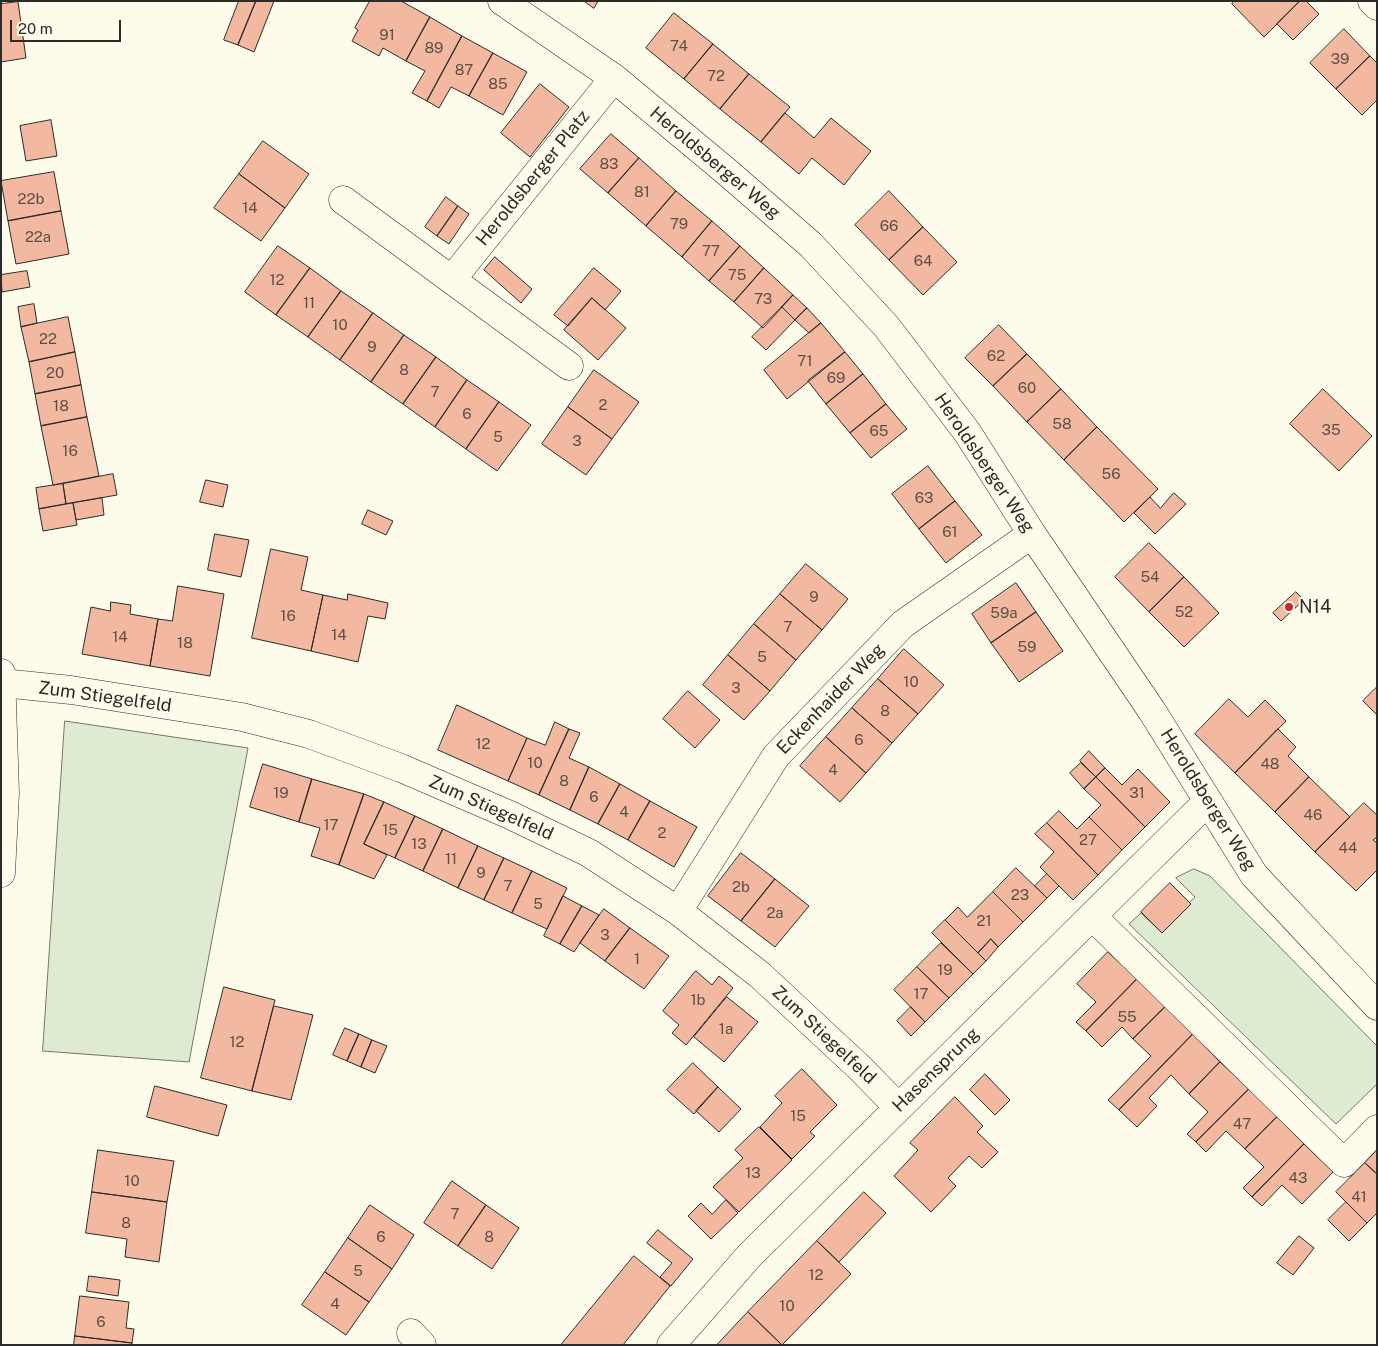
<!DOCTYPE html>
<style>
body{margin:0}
#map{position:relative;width:1378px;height:1346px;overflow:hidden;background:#fdfbea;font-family:"Public Sans",sans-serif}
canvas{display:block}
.frame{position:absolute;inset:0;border:2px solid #2b2b2b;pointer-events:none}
.scale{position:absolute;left:10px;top:20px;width:111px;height:22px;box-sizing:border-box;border:2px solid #2b2b2b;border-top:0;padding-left:6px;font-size:15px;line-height:18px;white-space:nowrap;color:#2b2b2b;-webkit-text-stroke:4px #fdfbea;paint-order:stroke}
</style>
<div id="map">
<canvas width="1378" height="1346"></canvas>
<div class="frame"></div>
<div class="scale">20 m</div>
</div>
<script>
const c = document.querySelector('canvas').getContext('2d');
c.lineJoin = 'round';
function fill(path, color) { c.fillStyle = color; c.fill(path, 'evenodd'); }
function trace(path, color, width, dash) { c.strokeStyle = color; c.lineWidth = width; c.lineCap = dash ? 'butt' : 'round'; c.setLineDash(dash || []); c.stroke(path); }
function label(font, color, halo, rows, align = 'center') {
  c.font = font + ' "Public Sans",sans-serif'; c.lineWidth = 4; c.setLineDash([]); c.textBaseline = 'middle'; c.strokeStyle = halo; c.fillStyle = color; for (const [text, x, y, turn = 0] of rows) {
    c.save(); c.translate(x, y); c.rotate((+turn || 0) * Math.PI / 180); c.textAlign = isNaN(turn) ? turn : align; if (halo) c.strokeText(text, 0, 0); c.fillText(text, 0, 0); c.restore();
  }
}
const green = new Path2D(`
 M65,721L248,748L189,1062L43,1051Z
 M1194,869L1210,876L1377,1046V1084L1336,1124L1129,924L1141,913L1160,931L1195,897L1176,878Z`);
const building = new Path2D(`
 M239,1H256L238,45L224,40Z
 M256,1H274L254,52L238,45Z
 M370,1H401L430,17L406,61L383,48L379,56L352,41L358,30L355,28Z
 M584,1H598L594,8Z
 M1234,1H1300L1264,37L1232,4Z
 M1300,1H1306L1319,14L1293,40L1277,24Z
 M18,2L26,58L1,62V4Z
 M674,13L713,44L684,79L646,48Z
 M430,17L462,36L427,101L412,93L425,71L406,61Z
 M1344,29L1370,56L1336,89L1310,63Z
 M462,36L493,53L469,96L451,87L439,108L427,101Z
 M713,44L749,74L720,109L684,79Z
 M493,53L527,72L503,115L469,96Z
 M1370,56L1377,63V100L1362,115L1336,89Z
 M749,74L790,107L761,142L720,109Z
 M540,84L569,107L530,157L501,133Z
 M785,113L814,138L831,118L871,151L844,185L812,158L799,174L761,142Z
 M51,120L57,156L26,161L20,126Z
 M611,134L639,158L608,193L580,169Z
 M263,141L309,174L285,208L239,174Z
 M639,158L676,191L646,226L608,193Z
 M54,172L61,211L8,221L1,181Z
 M239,174L285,208L261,241L214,208Z
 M676,191L712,221L682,257L646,226Z
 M889,191L923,227L889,260L855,225Z
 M446,197L458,206L437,236L425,227Z
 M458,206L469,214L449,244L437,236Z
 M61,211L69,254L16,264L8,221Z
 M712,221L740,246L709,281L682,257Z
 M923,227L957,262L923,295L889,260Z
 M278,246L310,268L276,315L245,292Z
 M740,246L764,268L734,302L709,281Z
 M495,257L532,289L521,303L484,270Z
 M310,268L341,291L308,337L276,315Z
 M594,268L621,291L605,310L592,298L568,326L554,315Z
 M764,268L793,295L763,328L734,302Z
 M27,271L30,287L2,292L1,275Z
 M341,291L373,313L340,360L308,337Z
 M793,295L807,308L795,320L782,307Z
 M592,298L626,328L598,360L564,330Z
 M34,304L37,323L21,327L18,307Z
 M782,307L795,320L766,350L752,337Z
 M807,308L821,323L809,333L795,320Z
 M373,313L404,335L371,382L340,360Z
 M68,317L75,352L29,362L21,327Z
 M821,323L845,352L787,399L764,370Z
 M999,325L1027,354L993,386L965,358Z
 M404,335L436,357L403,404L371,382Z
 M75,352L81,385L35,394L29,362Z
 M845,352L863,374L826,404L808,381Z
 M1027,354L1061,389L1027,422L993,386Z
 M436,357L467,380L435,427L403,404Z
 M594,370L639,402L612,439L568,407Z
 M863,374L886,404L850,433L826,404Z
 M467,380L499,402L466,449L435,427Z
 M81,385L87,417L41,426L35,394Z
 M1061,389L1097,427L1064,460L1027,422Z
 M1323,389L1372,436L1339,471L1290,424Z
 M499,402L531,425L497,471L466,449Z
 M886,404L907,429L871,458L850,433Z
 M568,407L612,439L586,475L542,444Z
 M87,417L99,476L53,485L41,426Z
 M1097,427L1158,489L1124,522L1064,460Z
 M928,466L955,501L919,529L892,494Z
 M113,474L117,495L66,504L63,484Z
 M206,480L228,485L223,507L200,502Z
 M63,484L66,504L39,509L36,488Z
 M1174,493L1186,504L1155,534L1134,513L1150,497L1160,508Z
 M102,498L104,515L76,520L73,503Z
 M955,501L982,535L946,563L919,529Z
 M73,503L77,525L43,531L39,509Z
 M368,510L393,521L386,535L362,524Z
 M215,534L249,540L241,577L208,570Z
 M1149,543L1184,577L1149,612L1115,577Z
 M271,549L308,557L301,590L323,595L311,651L252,638Z
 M806,564L848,599L822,630L780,594Z
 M1184,577L1219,613L1184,647L1149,612Z
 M1016,583L1036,612L991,643L972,614Z
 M178,586L224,594L210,676L150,666L158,619L172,621Z
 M1296,592L1304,600L1281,621L1273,613Z
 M348,594L388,603L385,619L368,616L358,662L311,651L323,595L347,600Z
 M780,594L822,630L796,660L754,624Z
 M111,602L131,605L130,614L158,619L150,666L82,654L91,607L110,611Z
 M1036,612L1063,651L1019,682L991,643Z
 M754,624L796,660L770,691L728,655Z
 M904,649L944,685L918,714L878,679Z
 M728,655L770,691L744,720L703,685Z
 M878,679L918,714L892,743L852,708Z
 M1377,687V715L1363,701Z
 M688,691L720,720L695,748L663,719Z
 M1229,699L1248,717L1265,700L1286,721L1235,773L1195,734Z
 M457,705L527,738L508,781L438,750Z
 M852,708L892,743L866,773L826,737Z
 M555,722L569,729L539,795L508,781L527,738L545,745Z
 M569,729L580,733L569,758L589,767L570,810L539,795Z
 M1278,729L1296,747L1288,756L1309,777L1275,812L1235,773Z
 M826,737L866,773L840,802L800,766Z
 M1089,751L1105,768L1096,777L1080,761Z
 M1081,763L1096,777L1084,789L1070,773Z
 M263,764L312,779L299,822L250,807Z
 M589,767L620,784L598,824L570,810Z
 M1105,768L1122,785L1138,769L1170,802L1145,827L1096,777Z
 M1096,777L1145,827L1122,850L1089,817L1101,805L1084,789Z
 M1309,777L1350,817L1315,852L1275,812Z
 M312,779L364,794L339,865L311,856L320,828L299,822Z
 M620,784L650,801L628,840L598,824Z
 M364,794L384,802L364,844L387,855L374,879L339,865Z
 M650,801L697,827L674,867L628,840Z
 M384,802L415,816L395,858L364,844Z
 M1364,803L1377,815V837L1373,840L1377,843V870L1356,891L1315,852Z
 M1059,811L1077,829L1089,817L1122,850L1098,875L1047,823Z
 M415,816L443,829L423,871L395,858Z
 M1047,823L1098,875L1073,900L1040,867L1054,852L1035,834Z
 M443,829L478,846L458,888L423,871Z
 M478,846L504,858L484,900L458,888Z
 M741,853L775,879L741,921L708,896Z
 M504,858L532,871L512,913L484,900Z
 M1016,868L1047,898L1023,922L993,892Z
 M532,871L567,888L547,929L512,913Z
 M1047,874L1059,886L1047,898L1035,886Z
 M775,879L809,906L775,947L741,921Z
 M1170,883L1191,904L1162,933L1141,912Z
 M993,892L1023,922L998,947L991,939L978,953L945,920L958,907L967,917Z
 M563,896L582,906L560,944L544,936Z
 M582,906L599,915L574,952L560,944Z
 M604,909L630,928L605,961L580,943Z
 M945,920L986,961L973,974L932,933Z
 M630,928L669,956L644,989L605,961Z
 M991,939L998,947L986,961L978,953Z
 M941,943L973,974L949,998L917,967Z
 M1108,952L1137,979L1086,1031L1076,1022L1096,1002L1077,984Z
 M917,967L949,998L925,1022L894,990Z
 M696,971L712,985L719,976L733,988L686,1045L672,1033L679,1025L663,1011Z
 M1137,979L1165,1007L1133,1039L1122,1027L1102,1047L1086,1031Z
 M224,987L275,1000L252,1091L201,1078Z
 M727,997L758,1022L724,1062L694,1037Z
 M274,1006L313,1015L291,1100L252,1091Z
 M911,1007L925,1022L911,1036L897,1021Z
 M1165,1007L1193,1034L1119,1110L1108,1100L1151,1056L1133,1039Z
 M345,1028L359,1034L347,1061L333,1055Z
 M359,1034L372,1040L361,1067L347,1061Z
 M1193,1034L1220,1062L1189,1094L1171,1075L1149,1098L1157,1106L1137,1127L1119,1110Z
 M372,1040L387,1046L375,1073L361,1067Z
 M1220,1062L1249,1089L1196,1142L1187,1134L1208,1112L1189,1094Z
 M693,1063L718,1087L694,1114L667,1090Z
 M802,1069L837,1105L810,1132L815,1136L792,1159L760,1127L782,1103L775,1096Z
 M985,1074L1010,1100L995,1115L970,1090Z
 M155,1086L227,1105L218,1136L147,1117Z
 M718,1087L741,1109L719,1132L696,1111Z
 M1249,1089L1277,1117L1245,1149L1226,1131L1206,1152L1196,1142Z
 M955,1097L983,1126L977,1132L998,1152L982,1168L969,1156L948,1178L956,1186L931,1212L894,1176L918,1150L910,1143Z
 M1277,1117L1304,1144L1252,1197L1243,1188L1264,1167L1245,1149Z
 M759,1127L792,1160L739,1212L713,1187L743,1158L735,1150Z
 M1304,1144L1333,1172L1302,1204L1282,1185L1262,1206L1252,1197Z
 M98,1150L174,1161L167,1202L92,1192Z
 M1377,1150V1174L1365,1163Z
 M1365,1163L1377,1174V1213L1367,1223L1336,1192Z
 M452,1181L486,1205L458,1246L424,1223Z
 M92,1192L167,1202L159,1262L125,1257L127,1239L86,1233Z
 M864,1192L886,1213L839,1262L817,1241Z
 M726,1200L738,1213L711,1239L688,1216L701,1203L712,1214Z
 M1346,1202L1367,1223L1349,1241L1328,1220Z
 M370,1205L414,1235L392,1269L348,1238Z
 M486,1205L519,1228L492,1269L458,1246Z
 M658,1230L693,1259L671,1286L660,1277L672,1263L647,1243Z
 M1299,1236L1314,1248L1293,1275L1277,1263Z
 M348,1238L392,1269L369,1302L325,1272Z
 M817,1241L851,1274L782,1345L748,1312Z
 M634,1256L670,1286L623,1345H561Z
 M325,1272L369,1302L346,1335L302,1305Z
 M89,1276L120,1280L118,1296L87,1291Z
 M80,1296L129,1302L126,1328L134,1329L132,1343L75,1336Z
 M748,1312L782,1345H717Z
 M75,1336L132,1343V1345H74Z`);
const minor = new Path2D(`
 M502,1L614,78L727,172L811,245L886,326L967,432L1032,534L1152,711L1254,875L1377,1006
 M1372,1L1377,6
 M343,200L569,366
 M452,279L614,78
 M2,683L71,690L242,717L309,734L401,768L510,815L589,853L678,911L760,975L860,1068L898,1107
 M678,911L776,756L903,624L1032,534
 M1093,917L1344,1163L1377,1129
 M411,1333L422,1345
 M671,1345L750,1255L1207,802`);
const secondary = new Path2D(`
 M1,673L5,793L1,873`);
const markers = [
 [1289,607,5,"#c62828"]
];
const numberNames = [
 ["91",387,35],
 ["74",679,46],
 ["89",434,48],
 ["39",1340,59],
 ["87",464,70],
 ["72",716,76],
 ["85",498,84],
 ["83",609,164],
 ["81",642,192],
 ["22b",31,199],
 ["14",250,208],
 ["79",679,224],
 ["66",889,226],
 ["22a",38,237],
 ["77",711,251],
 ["64",923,261],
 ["75",737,275],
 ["12",277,280],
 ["73",763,299],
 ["11",309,303],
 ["10",340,325],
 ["22",48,339],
 ["9",372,347],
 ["62",996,356],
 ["71",805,361],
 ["8",404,370],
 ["20",55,373],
 ["69",836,378],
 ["60",1027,388],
 ["7",435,392],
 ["2",603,405],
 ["18",61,406],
 ["6",467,414],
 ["58",1062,424],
 ["35",1331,430],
 ["65",879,431],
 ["5",498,437],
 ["3",577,441],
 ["16",70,451],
 ["56",1111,474],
 ["63",924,498],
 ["61",950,532],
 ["54",1150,577],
 ["9",814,597],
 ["52",1184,612],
 ["59a",1004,613],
 ["16",288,616],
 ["7",788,627],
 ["14",339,635],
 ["14",120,637],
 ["18",185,643],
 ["59",1027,647],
 ["5",762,657],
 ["10",911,682],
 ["3",736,688],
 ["8",885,711],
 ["6",859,740],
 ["12",483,744],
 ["10",535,763],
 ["48",1270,764],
 ["4",833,770],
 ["8",564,781],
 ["19",281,793],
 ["31",1137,793],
 ["6",594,797],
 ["4",624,812],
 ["46",1313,815],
 ["17",331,825],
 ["15",390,830],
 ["2",662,833],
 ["27",1088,840],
 ["13",419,844],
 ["44",1348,848],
 ["11",451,859],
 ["9",481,873],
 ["7",508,886],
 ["2b",741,887],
 ["23",1020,895],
 ["5",538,904],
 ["2a",775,913],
 ["21",984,921],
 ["3",605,935],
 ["1",637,959],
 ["19",945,970],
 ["17",921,994],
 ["1b",698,1000],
 ["55",1127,1017],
 ["1a",726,1029],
 ["12",237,1042],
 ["15",798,1116],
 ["47",1242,1124],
 ["13",753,1173],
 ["43",1298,1178],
 ["10",132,1181],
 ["41",1359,1197],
 ["7",455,1214],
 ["8",126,1223],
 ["6",381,1237],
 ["8",489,1237],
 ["5",358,1271],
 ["12",816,1275],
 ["4",335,1304],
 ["10",787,1306],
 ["6",101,1322]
];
const streetNames = [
 ["Heroldsberger Weg",715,163,40],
 ["Heroldsberger Platz",533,178,-51],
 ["Heroldsberger Weg",984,463,56],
 ["Zum Stiegelfeld",105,697,8],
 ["Eckenhaider Weg",831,699,-46],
 ["Heroldsberger Weg",1208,800,58],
 ["Zum Stiegelfeld",491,808,24],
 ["Zum Stiegelfeld",824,1035,43],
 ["Hasensprung",936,1070,-44]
];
const poiNames = [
 ["N14",1299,607]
];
fill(green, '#deebd1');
trace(green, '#74746e', 1);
fill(building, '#f2b8a0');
trace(building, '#2b2b2b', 1);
trace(minor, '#2b2b2b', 29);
trace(secondary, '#2b2b2b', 29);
trace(minor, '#fdfbea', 28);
trace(secondary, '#fdfbea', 28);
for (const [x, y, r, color] of markers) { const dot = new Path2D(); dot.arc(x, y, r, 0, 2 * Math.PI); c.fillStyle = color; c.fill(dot); trace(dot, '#fdfbea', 2); }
label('15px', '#5d4e48', null, numberNames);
label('18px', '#2b2b2b', '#fdfbea', streetNames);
label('18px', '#2b2b2b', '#fdfbea', poiNames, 'left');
</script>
